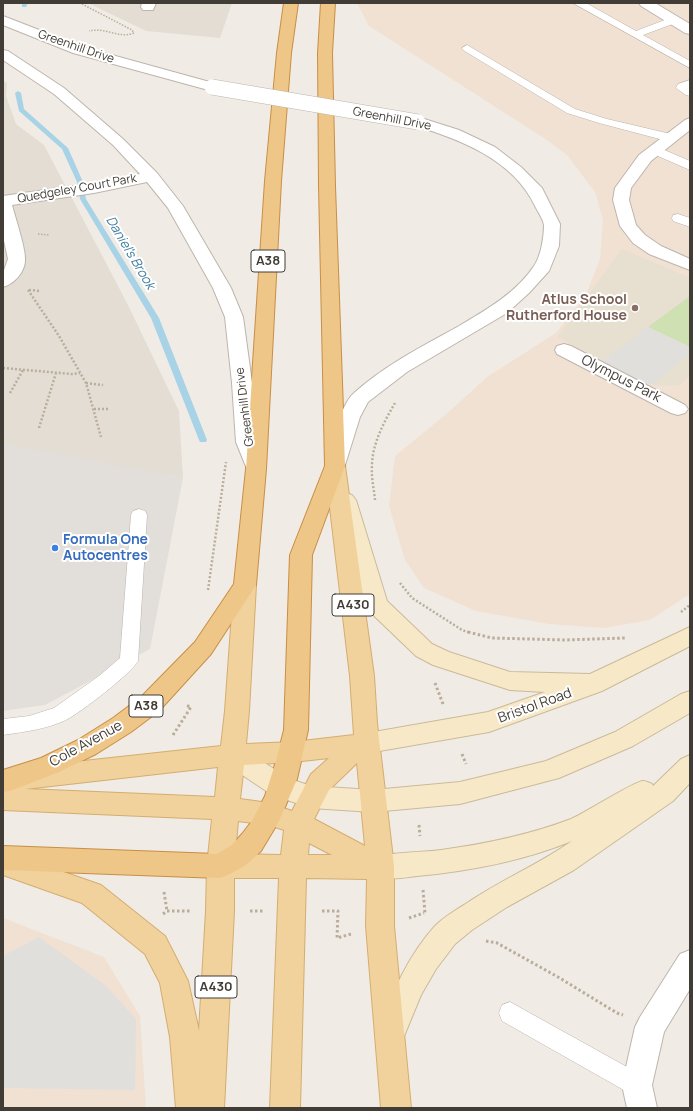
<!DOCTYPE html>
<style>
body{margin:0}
#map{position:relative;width:693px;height:1111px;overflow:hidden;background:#f0ece5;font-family:Manrope,sans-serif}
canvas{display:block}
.frame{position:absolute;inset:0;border:4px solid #413c35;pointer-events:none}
</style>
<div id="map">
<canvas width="693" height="1111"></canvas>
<div class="frame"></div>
</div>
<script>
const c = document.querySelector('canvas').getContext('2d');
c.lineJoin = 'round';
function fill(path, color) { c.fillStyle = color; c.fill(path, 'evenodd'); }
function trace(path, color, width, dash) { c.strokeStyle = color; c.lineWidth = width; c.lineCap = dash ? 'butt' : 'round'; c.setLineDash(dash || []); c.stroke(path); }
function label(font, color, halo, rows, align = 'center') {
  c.font = font + ' Manrope,sans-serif'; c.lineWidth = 4; c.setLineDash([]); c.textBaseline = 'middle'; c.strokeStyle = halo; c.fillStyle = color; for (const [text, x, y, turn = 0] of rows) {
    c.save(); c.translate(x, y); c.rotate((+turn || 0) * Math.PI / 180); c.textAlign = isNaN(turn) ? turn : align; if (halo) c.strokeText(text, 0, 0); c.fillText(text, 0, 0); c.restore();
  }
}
const residential = new Path2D(`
 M88,3H232L220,38L146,31Z
 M3,80L7,83L6,96L16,124L44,145L127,303L179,411L183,478L3,445Z`);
const commercial = new Path2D(`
 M357,3H690V594L650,620L604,628L549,624L476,611L424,588L405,560L389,506L395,456L451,410L487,377L556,333L586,295L600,259L603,220L595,192L567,155L547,140L369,26Z
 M3,918L104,957L140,1016L146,1108H3Z`);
const industrial = new Path2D(`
 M3,443L183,478L150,649L45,705L3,711Z`);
const education = new Path2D(`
 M622,249L690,278V375L679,385L664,386L643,383L558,337Z`);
const green = new Path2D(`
 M690,296V347L648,327Z`);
const parking = new Path2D(`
 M648,327L690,347V354L652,384L643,383L603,361Z
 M39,937L106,986L136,1019L135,1090L3,1088V956Z`);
const stream = new Path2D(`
 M22,3H28L26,7H22Z
 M18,91L21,93L24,109L68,148L83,182L86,199L159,318L207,440L206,442H200L199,440L151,318L80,199L77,182L62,149L19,111L15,93Z`);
const pathFar2 = new Path2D(`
 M73,3H85
 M82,4L132,30L134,33C119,39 106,27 89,31
 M38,234L49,235`);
const pathFar1 = new Path2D(`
 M28,290L59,336L86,383L101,437
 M29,290L40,291
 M3,368L72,374L80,373
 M86,383L103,385
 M10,393L23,370
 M94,409H108
 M39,428L56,373
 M375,500C374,489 371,477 372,466C372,444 384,422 395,403
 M400,583L412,598L462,630L471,633
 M208,590L226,462
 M681,612L690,605`);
const path = new Path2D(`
 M468,632L492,638L566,640L625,638
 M435,683L443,704
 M173,735L191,707L185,705
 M462,754L466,764
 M419,825L420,836
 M423,890L425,913
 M164,892L167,911
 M250,911H263
 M322,911H338L337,938L351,934
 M163,914L167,911H191
 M409,918L424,913
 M486,941L497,943L558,977L617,1013L623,1015`);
const service = new Path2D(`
 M573,3H586L636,31L670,18H678L679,20L678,22L643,35L690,61V68Z
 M467,45L575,109L607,119L675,135L677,138L675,141L671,142L599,123L567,113L463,50L462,48Z
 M690,80L689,87L690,96L686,95L676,88L678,84Z
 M655,146L690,161V170L651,153L649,150L651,147Z
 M678,214L690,218V227L673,221L672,218L673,215Z
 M139,509L145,511L147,515L138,661C132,673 80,713 66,720C47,729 24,732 3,735V719L29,716L54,708L99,676L120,658L131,515L133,511Z
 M510,1002L645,1077L649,1085L645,1093L637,1097L629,1093L502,1021L499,1013L502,1005Z`);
const minor = new Path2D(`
 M142,3H156L153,10H143L141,7Z
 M639,3H655L690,24V34L685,33L641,6Z
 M3,16L83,47L217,84L219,87L217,90L212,91L73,53L3,25Z
 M3,50L8,51L64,88L123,139L157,173L183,206L231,288L243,317L252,383L256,442L266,469L263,474L256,476L249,474L236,442L232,383L225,317L213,288L168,208L147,182L94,193L12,205C15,217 26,249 25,260C25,272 14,284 3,287V273L8,259L3,236V196L94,183L140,174L113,145L54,94L3,60Z
 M418,117L459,130L495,147L521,167L542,188L560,224L559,246L549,271L529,293L507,313L407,372L368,402L360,417L345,465L342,470L335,472L328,470L325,465C331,446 340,405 354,393C385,365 423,346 459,326C486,310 516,293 534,266C541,256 544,237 544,225C543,219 538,212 535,206C513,159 459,139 413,125L410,122L413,119Z
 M690,118V130L651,161L631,188L629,200L636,225L645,235L661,246L690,259V270L649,254L633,243L620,226L613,200L615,188L639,155L685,120Z
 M564,344L571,346L685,405L688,409L685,413L678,415L671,413L557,354L555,350L557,346Z
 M690,950V989L664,1032L652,1085L657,1108H627L622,1085L635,1027L640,1017L680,954Z`);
const secondary = new Path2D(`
 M345,493L352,495L356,500L387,601L432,644L449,652L510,672L590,674L690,627V646L602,691L489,732L368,753L359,750L356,743L359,736L368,733L488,712L545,692L510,690L433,665L416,656L369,611L366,605L334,500L338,495Z
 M690,691V713L633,746L559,778L460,804L373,812L311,808L272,795L223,762L219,755L223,748L232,745L241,748L290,779L311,786L373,790L460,782L546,761L615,732L681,694Z
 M690,755V783L673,801L574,870L507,907L472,930L455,944L436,969L421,995L400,1046L390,1050L380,1046L375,1036C391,997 406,958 435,926C444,917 456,910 467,903C501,880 539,864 572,841C523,861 470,871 417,876C402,878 386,881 371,875L368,867L371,859C393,851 418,853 441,850C485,844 529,835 571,819C585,813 635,781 643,781C646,781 650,783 652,784L653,786L681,759Z`);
const primary = new Path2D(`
 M335,459L342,461L345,466L374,676L377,723L394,867V926L411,1108H381L366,926L367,879L306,878L300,1108H270L279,878H234V911L224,1108H176L170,1037L160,983L145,954L82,903L3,875V851L101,885L165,936L188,981L199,1031L206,911L207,866L212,819L3,810V788L16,789L10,787L6,779L10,771L19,768L221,746L225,711L234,585L237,579L245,577L253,579L256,585L249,711L246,744L293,742L354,735L350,676L325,466L328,461ZM329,758L311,774L292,811L269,803L240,799L244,765L293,762ZM357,763L365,846L314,819L329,790ZM218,767L215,797L25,789ZM238,821L269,825L284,830L281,855L235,854ZM309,843L332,855H308Z`);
const trunk = new Path2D(`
 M284,3H298L291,53L281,181L266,469L256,585L211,654L159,711L131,732L96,754L59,772L10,791L3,792V770L41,758L78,740L113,718L141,697L195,642L234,584L246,469L265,181L277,53Z
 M321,3H335L332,53L335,186L345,466L312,555L308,730L297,779L279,821L261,851L246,865L230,874L220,878L3,870V846L217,854L232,845L242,834L252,821L265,796L276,761L284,730L290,555L325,466L319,186L318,53Z`);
const minorBridge = new Path2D(`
 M212,87L418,122`);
const markers = [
 [635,308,4,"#8d6e63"],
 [55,548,4,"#3f7fe0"]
];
const farStreetnames = [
 ["Greenhill Drive",76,47,19],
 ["Greenhill Drive",392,119,11],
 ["Quedgeley Court Park",77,189,-10],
 ["Greenhill Drive",245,407,-97]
];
const farWaternames = [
 ["Daniel's Brook",130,253,59]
];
const shields = [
 [268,261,34],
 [353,605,42],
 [146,706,34],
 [216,987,42]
];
const shieldNames = [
 ["A38",268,261],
 ["A430",353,605],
 ["A38",146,706],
 ["A430",216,987]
];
const educationNames = [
 ["Atlus School",627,300],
 ["Rutherford House",627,316]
];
const streetNames = [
 ["Olympus Park",621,379,27],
 ["Bristol Road",535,706,-20],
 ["Cole Avenue",86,744,-29]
];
const shopNames = [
 ["Formula One",63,540],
 ["Autocentres",63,556]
];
fill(residential, '#e3ddd3');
fill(commercial, '#f0e1d2');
fill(industrial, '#e2deda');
fill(education, '#e7dfd0');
fill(green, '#cfe0b2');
fill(parking, '#e1dfdc');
fill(stream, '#a8d2e6');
trace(service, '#bdb5ac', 1);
trace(minor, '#bdb5ac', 2);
trace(secondary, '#caba99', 2);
trace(primary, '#d4ad6f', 2);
trace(trunk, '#c98e46', 2);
trace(pathFar2, '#baad9c', 1.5, [1.5, 1.5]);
trace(pathFar1, '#baad9c', 2.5, [2, 2]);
trace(path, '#baad9c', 3, [2.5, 2.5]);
fill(service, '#fff');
fill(minor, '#fff');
fill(secondary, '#f7e8c7');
fill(primary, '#f1d29c');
fill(trunk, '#eec688');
trace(minorBridge, '#bdb5ac', 16, []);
trace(minorBridge, '#fff', 15);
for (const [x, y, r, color] of markers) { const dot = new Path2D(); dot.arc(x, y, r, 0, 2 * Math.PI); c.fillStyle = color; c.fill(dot); trace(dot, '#fff', 1.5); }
label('12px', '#413c35', '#fff', farStreetnames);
label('italic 13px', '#3c7d9f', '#fff', farWaternames);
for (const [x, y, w] of shields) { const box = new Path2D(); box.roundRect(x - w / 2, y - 11, w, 22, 3); c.fillStyle = '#fff'; c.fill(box); trace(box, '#413c35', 1); }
label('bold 13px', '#413c35', null, shieldNames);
label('bold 14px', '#785e54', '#fff', educationNames, 'right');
label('14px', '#413c35', '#fff', streetNames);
label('bold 14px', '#366cbe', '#fff', shopNames, 'left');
</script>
